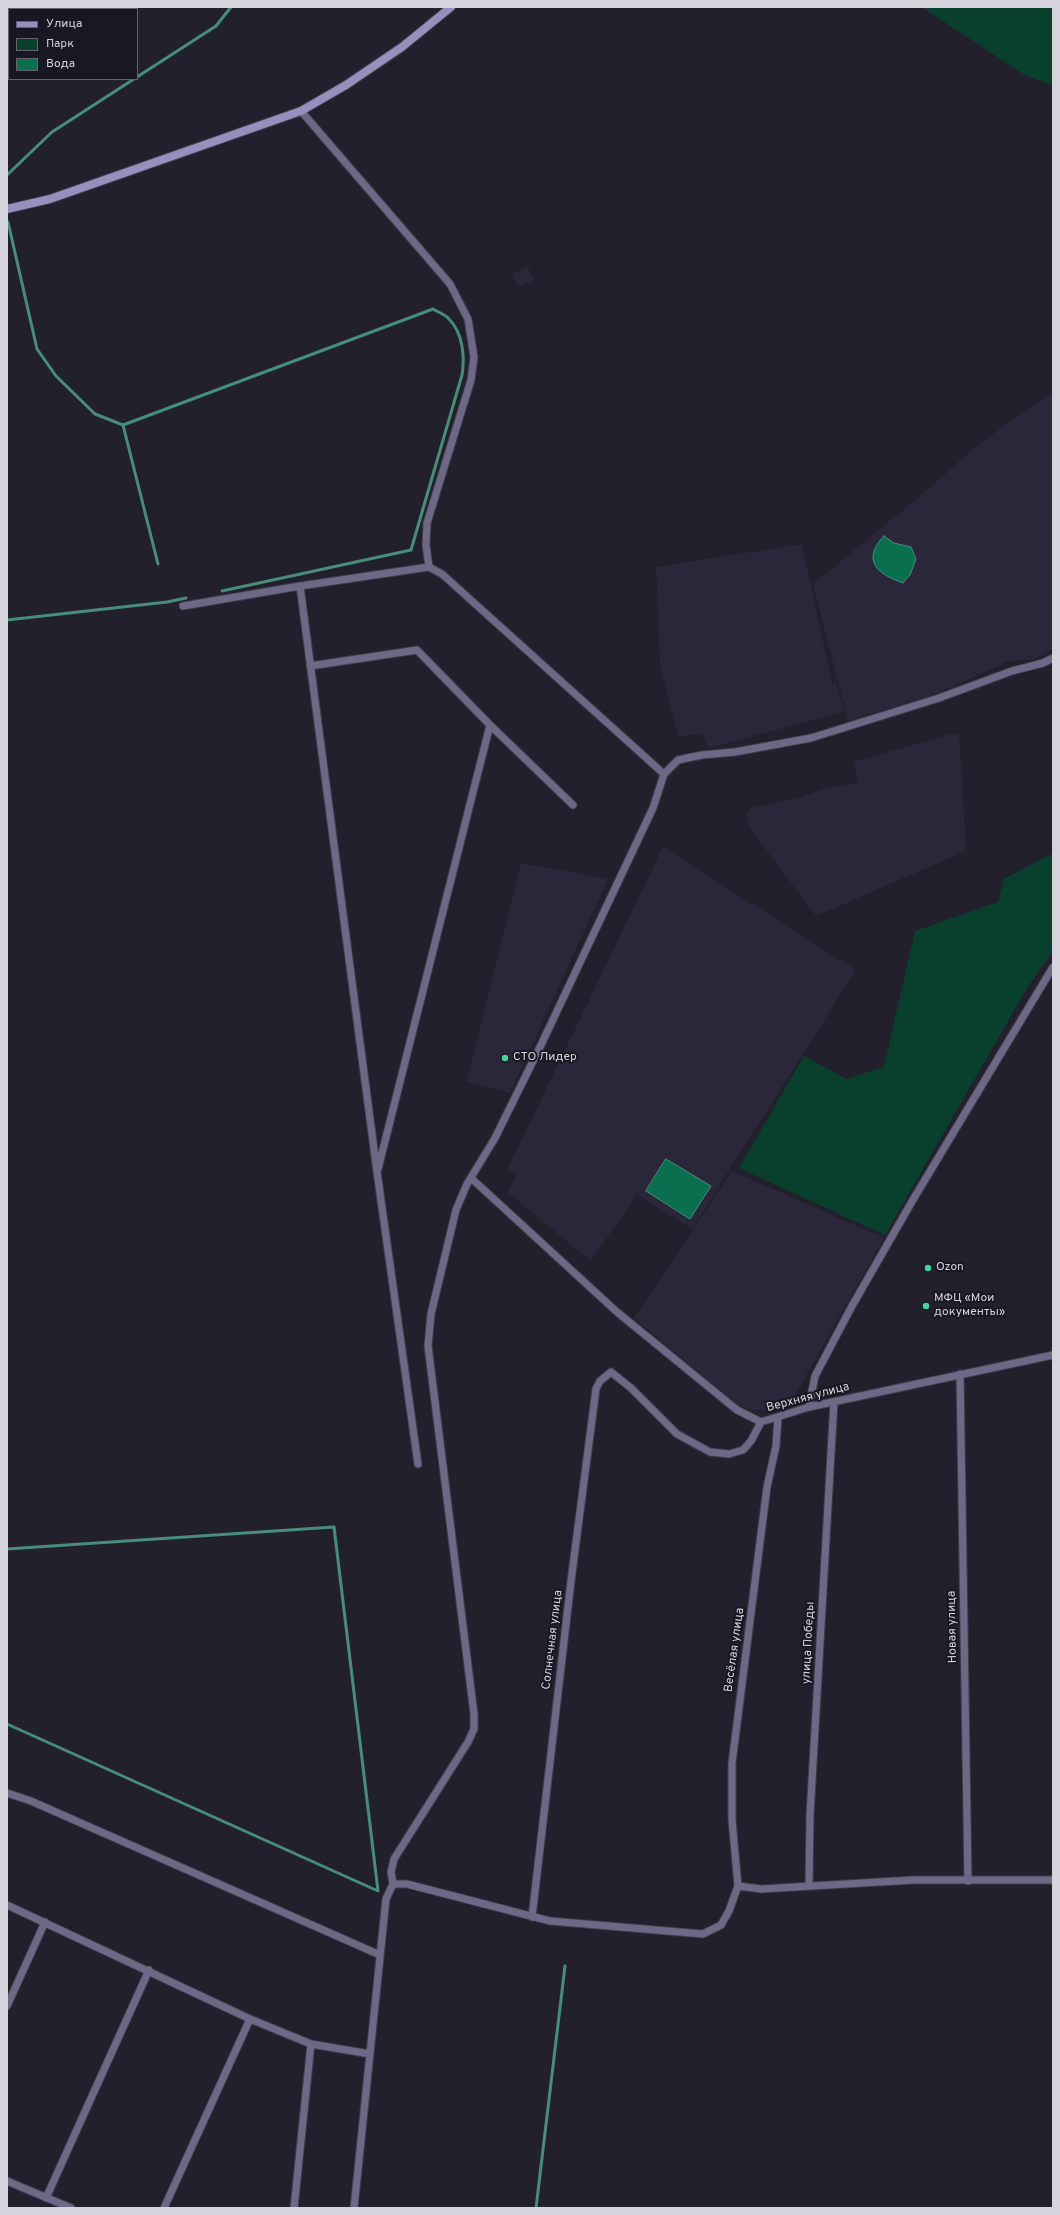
<!DOCTYPE html>
<meta charset="utf-8">
<style>
body{margin:0}
#map{position:relative;width:1060px;height:2215px;overflow:hidden;background:#22202d;font-family:Overpass,sans-serif}
canvas{display:block}
.frame{position:absolute;inset:0;border:8px solid #d5d4dd;pointer-events:none}
.legend{position:absolute;left:8px;top:8px;width:130px;height:72px;box-sizing:border-box;background:#191723;border:1px solid #64636d;margin:0;padding:5px 7px;list-style:none;font-size:12px;color:#d5d4dd}
.legend li{display:flex;align-items:center;gap:8px;height:20px}
.legend b{width:20px;border:1px solid #64636d}
</style>
<div id="map">
<canvas width="1060" height="2215"></canvas>
<div class="frame"></div>
<ul class="legend">
<li><b style="height:5px;background:#9790be"></b>Улица</li>
<li><b style="height:11px;background:#09402d"></b>Парк</li>
<li><b style="height:11px;background:#0a6f4f"></b>Вода</li>
</ul>
</div>
<script>
const c = document.querySelector('canvas').getContext('2d');
c.lineJoin = 'round';
function fill(path, color) { c.fillStyle = color; c.fill(path, 'evenodd'); }
function trace(path, color, width, dash) { c.strokeStyle = color; c.lineWidth = width; c.lineCap = dash ? 'butt' : 'round'; c.setLineDash(dash || []); c.stroke(path); }
function label(font, color, halo, rows, align = 'center') {
  c.font = font + ' Overpass,sans-serif'; c.lineWidth = 4; c.setLineDash([]); c.textBaseline = 'middle'; c.strokeStyle = halo; c.fillStyle = color; for (const [text, x, y, turn = 0] of rows) {
    c.save(); c.translate(x, y); c.rotate((+turn || 0) * Math.PI / 180); c.textAlign = isNaN(turn) ? turn : align; if (halo) c.strokeText(text, 0, 0); c.fillText(text, 0, 0); c.restore();
  }
}
const built = new Path2D(`
 M528,267L534,280L518,287L512,274Z
 M1053,392V649L1031,660L1009,661L935,694L848,721L813,584L931,487L977,445Z
 M802,544L832,683L836,682L844,712L708,748L703,734L678,736L660,665L656,567Z
 M959,732L966,851L816,916L749,827L746,814L751,808L794,799L824,789L858,782L853,762Z
 M663,847L856,970L692,1229L637,1194L591,1261L507,1192L517,1175L507,1170Z
 M521,863L608,879L510,1093L467,1081Z
 M732,1171L884,1238L791,1402L776,1410H752L739,1406L634,1318Z`);
const green = new Path2D(`
 M922,7H1053V85L1026,76Z
 M1053,853V951L1027,988L885,1235L739,1168L804,1056L847,1079L884,1067L915,931L998,902L1004,879Z`);
const water = new Path2D(`
 M884,536L894,543L911,547L916,559L910,575L903,583C877,574 861,560 884,536Z
 M666,1159L711,1186L690,1219L646,1191Z`);
const stream = new Path2D(`
 M137,77L216,26L231,7
 M7,175L52,132L134,79
 M8,222L37,349L56,376L95,414L123,425L433,309C438,312 446,315 449,319C463,333 465,357 462,375L411,550L222,591
 M123,425L158,564
 M7,620L167,602L186,598
 M7,1549L334,1527L378,1891L7,1724
 M536,2208L565,1966`);
const street = new Path2D(`
 M301,111L450,284L468,319L474,357L471,380L427,523L426,545L429,567L442,574L664,774
 M300,586L377,1172L418,1464
 M183,606L300,586L429,567
 M310,666L417,650L490,725L573,805
 M378,1169L490,725
 M471,1178L617,1312L737,1410L761,1422
 M960,1374L968,1881
 M809,1407L815,1376L852,1306L914,1198L1053,967
 M7,1793L31,1801L380,1955
 M393,1884L391,1872L394,1859L468,1742L474,1729V1714L428,1346L431,1314L456,1210L467,1184L495,1138L541,1045L653,808L664,774L678,760L702,755L735,752L811,738L939,698L1012,671L1043,663L1053,658
 M738,1886L732,1820V1763L767,1487L776,1446L778,1417
 M809,1886L810,1815L834,1402
 M7,1905L250,2019L311,2044L370,2054
 M532,1917L571,1581L596,1389L600,1381L611,1372L631,1388L677,1434L710,1452L729,1454L743,1450L751,1441L761,1422L809,1407L1053,1355
 M7,2006L45,1922
 M7,2181L71,2208
 M46,2198L149,1970
 M164,2208L250,2019
 M294,2208L311,2044
 M354,2208L386,1899L393,1884H407L550,1921L703,1934L721,1925L729,1911L738,1886L761,1889L913,1880H1053`);
const secondary = new Path2D(`
 M7,209L50,199L301,111L346,85L402,47L451,7`);
const markers = [
 [505,1058,4,"#44d49f"],
 [928,1268,4,"#44d49f"],
 [926,1306,4,"#44d49f"]
];
const poiNames = [
 ["СТО Лидер",513,1058],
 ["Ozon",936,1268],
 ["МФЦ «Мои",934,1299],
 ["документы»",934,1313]
];
const streetNames = [
 ["Верхняя улица",808,1398,-15],
 ["Новая улица",953,1627,-91],
 ["Солнечная улица",553,1640,-83],
 ["улица Победы",809,1643,-87],
 ["Весёлая улица",735,1650,-82]
];
fill(built, '#2a273a');
fill(green, '#09402d');
fill(water, '#0a6f4f');
trace(water, '#478d7a', 1);
trace(stream, '#478d7a', 3);
trace(street, '#3f3d49', 9);
trace(secondary, '#3f3d49', 10);
trace(street, '#6c6885', 7);
trace(secondary, '#9790be', 8);
for (const [x, y, r, color] of markers) { const dot = new Path2D(); dot.arc(x, y, r, 0, 2 * Math.PI); c.fillStyle = color; c.fill(dot); trace(dot, '#191723', 1.5); }
label('12px', '#d5d4dd', '#191723', poiNames, 'left');
label('12px', '#d5d4dd', '#191723', streetNames);
</script>
